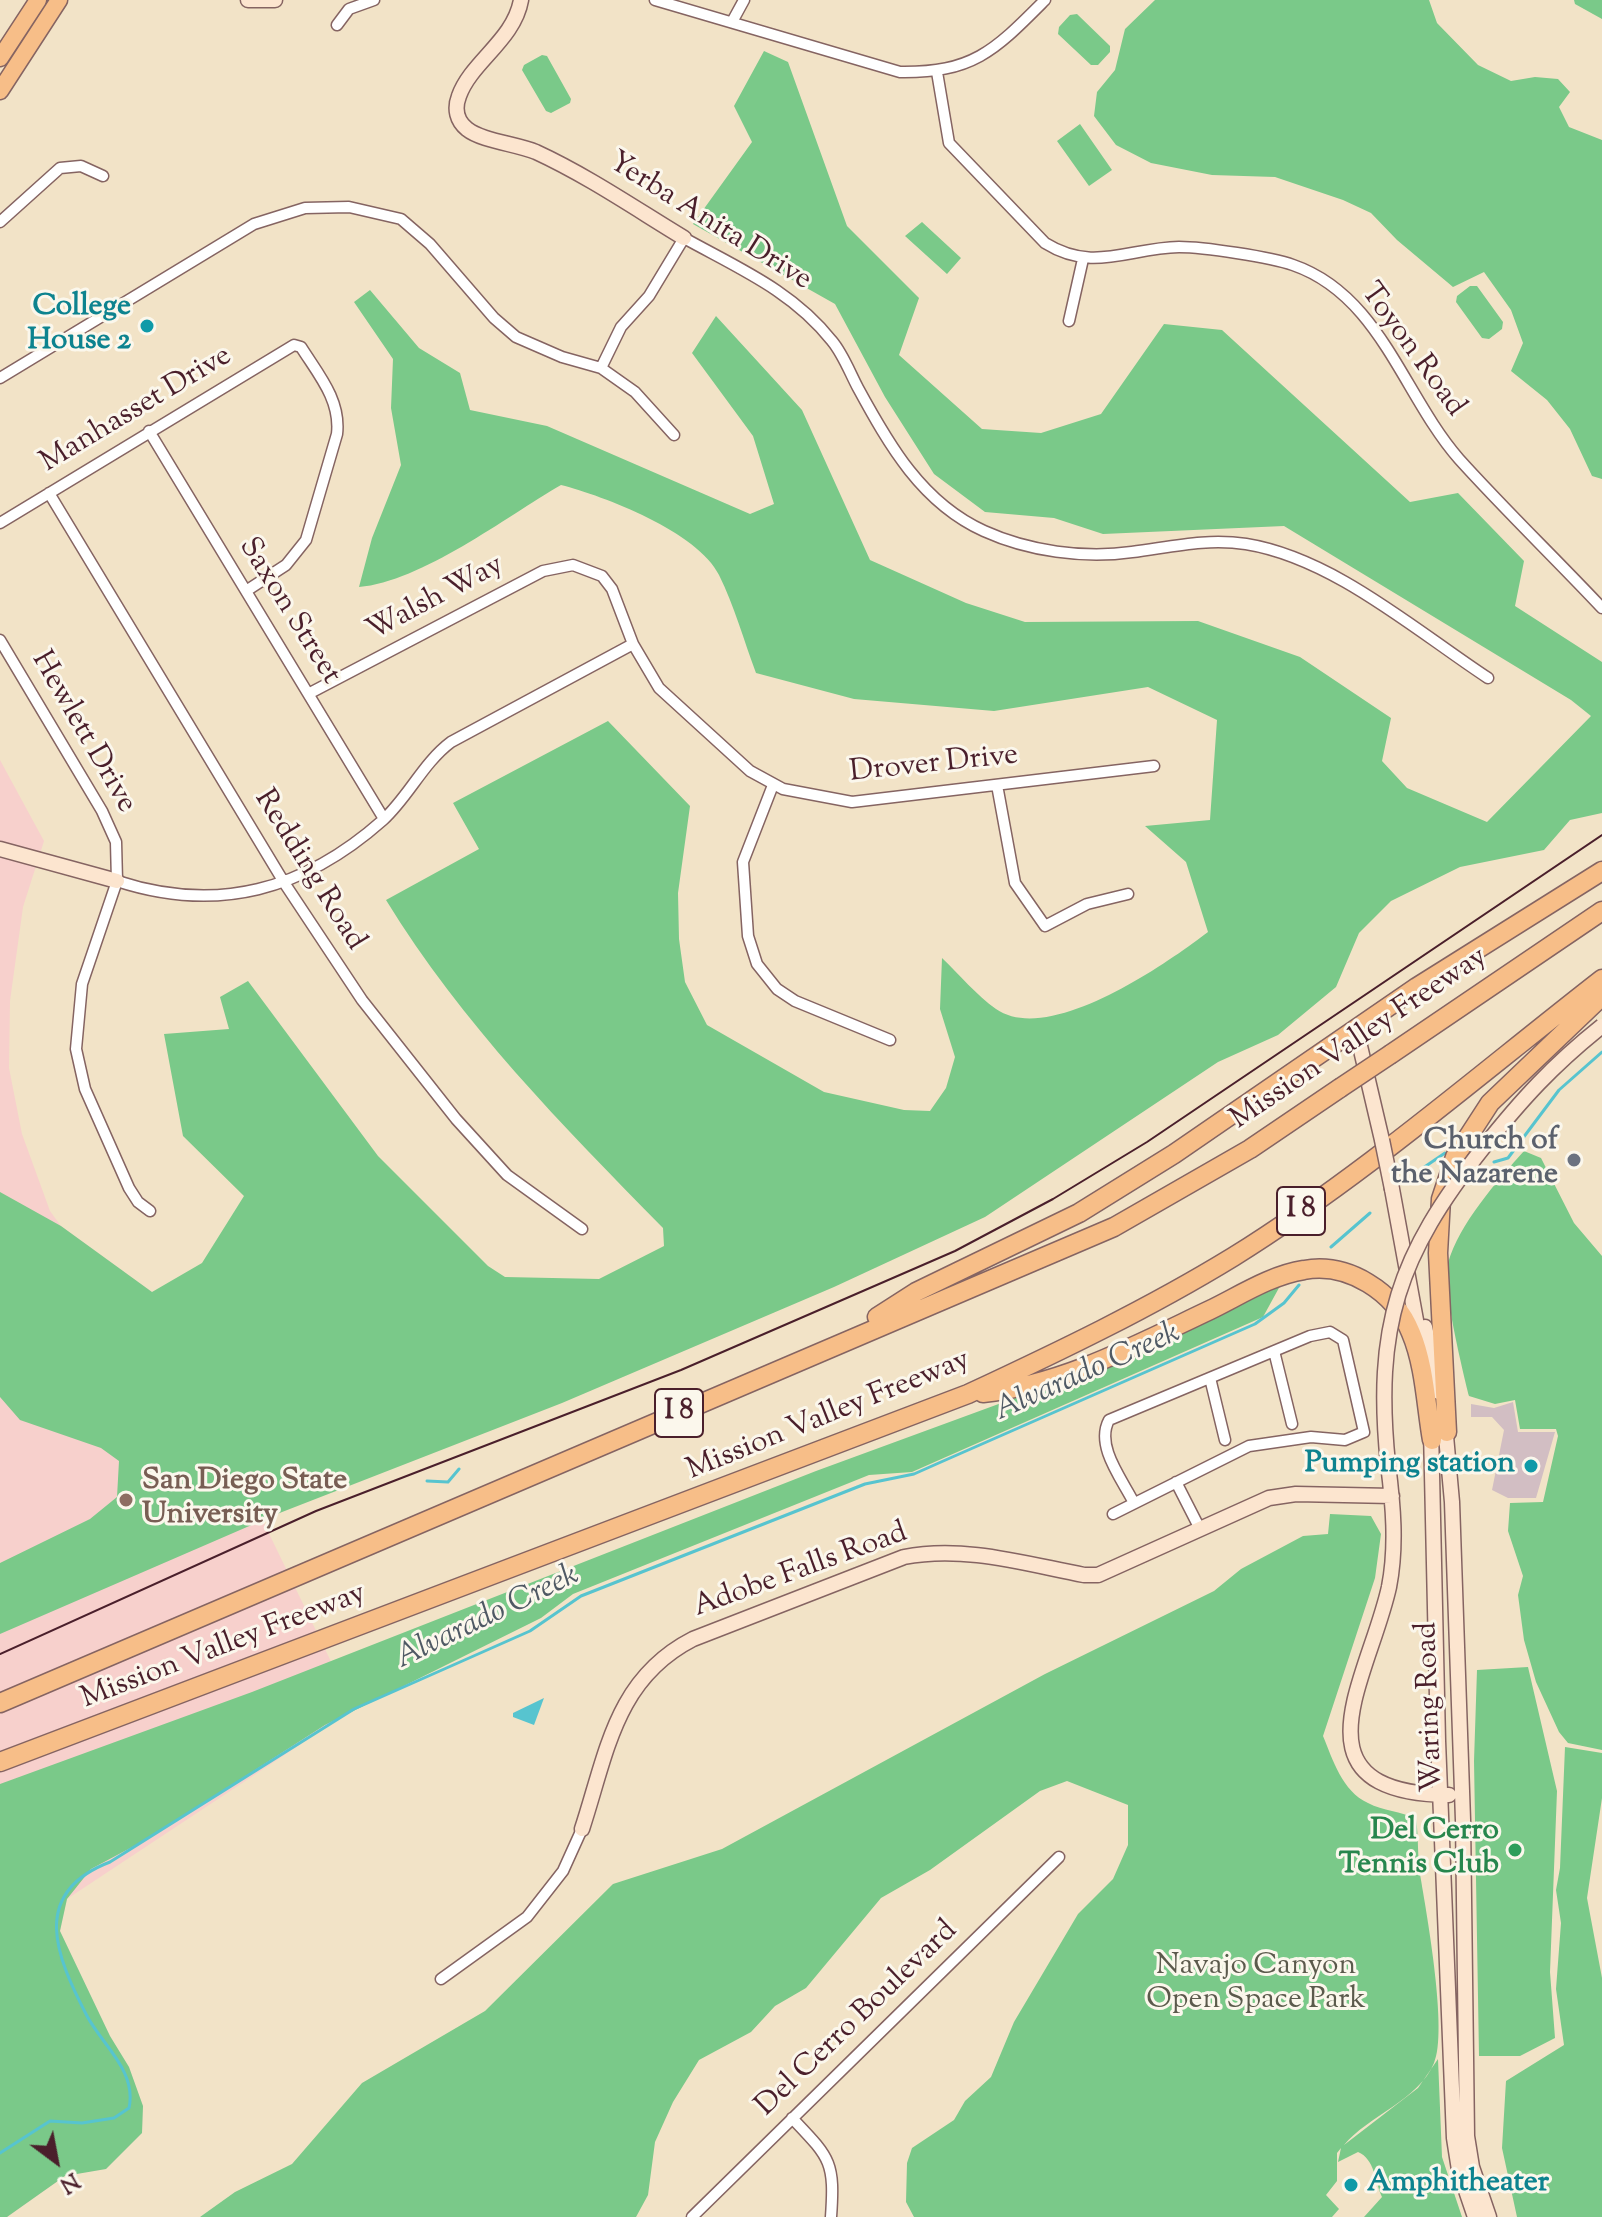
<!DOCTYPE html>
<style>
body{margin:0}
#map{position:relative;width:1602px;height:2217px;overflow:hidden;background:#f2e3c7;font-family:"Sorts Mill Goudy",serif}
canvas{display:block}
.north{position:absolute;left:16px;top:2121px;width:80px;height:80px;-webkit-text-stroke:6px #fbf7ec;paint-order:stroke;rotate:148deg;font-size:22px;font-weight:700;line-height:32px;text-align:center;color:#4a1f2b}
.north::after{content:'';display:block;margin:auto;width:28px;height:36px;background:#4a1f2b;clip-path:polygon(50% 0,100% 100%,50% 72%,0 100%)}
</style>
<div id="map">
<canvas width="1602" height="2217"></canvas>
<div class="north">N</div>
</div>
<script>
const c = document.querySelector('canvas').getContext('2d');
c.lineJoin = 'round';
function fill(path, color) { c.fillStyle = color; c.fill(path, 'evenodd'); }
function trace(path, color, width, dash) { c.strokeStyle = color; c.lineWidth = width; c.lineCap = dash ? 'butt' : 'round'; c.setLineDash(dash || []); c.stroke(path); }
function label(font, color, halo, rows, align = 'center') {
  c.font = font + ' "Sorts Mill Goudy",serif'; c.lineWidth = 6; c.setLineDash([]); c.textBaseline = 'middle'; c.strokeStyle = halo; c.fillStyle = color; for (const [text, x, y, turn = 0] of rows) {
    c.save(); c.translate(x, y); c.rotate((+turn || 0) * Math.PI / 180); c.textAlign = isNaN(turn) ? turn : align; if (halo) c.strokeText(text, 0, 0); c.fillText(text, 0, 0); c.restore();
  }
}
const built = new Path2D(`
 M0,760L44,841L23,907L10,1001L9,1068L22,1134L50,1211L61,1226L152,1292L354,1709L67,1899L60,1931L110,2036L129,2067L143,2106L142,2133L106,2169L65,2176L7,2217H0Z`);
const industrial = new Path2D(`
 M1513,1402L1518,1432H1555L1536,1498H1508L1492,1490L1504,1430L1492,1417H1471V1404L1494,1408Z`);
const green = new Path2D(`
 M1155,0H1429L1437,23L1478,65L1511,81L1535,77L1558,79L1570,92L1559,107L1569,127L1602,140V479L1592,476L1570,429L1547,400L1511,371L1523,343L1511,310L1484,272L1453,287L1397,240L1371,213L1343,200L1275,177L1212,175L1151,163L1116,145L1094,116L1097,92L1115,70L1125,29Z
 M1574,0H1602V19L1575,4Z
 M1077,14L1110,46V52L1098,65H1091L1058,34L1059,27L1070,15Z
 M764,51L788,62L847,226L919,298L899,355L982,429L1041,433L1101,414L1164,324L1222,330L1410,502L1458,493L1524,561L1515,606L1602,662V813L1570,820L1544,850L1460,867L1391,901L1359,933L1336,987L1278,1035L1218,1062L985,1217L834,1287L562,1403L277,1514L0,1634V1563L90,1519L117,1497L119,1461L101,1448L20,1420L0,1397V1192L61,1226L152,1292L202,1263L244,1196L183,1136L164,1034L229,1029L220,997L248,981L378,1156L488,1266L505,1277L599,1279L664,1246L663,1228C562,1125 462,1024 386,900L479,849L453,803L608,721L690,806L678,893L679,939L685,982L707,1025L824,1092L904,1110L930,1111L946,1088L955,1057L940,1009L942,958C959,974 977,996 996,1009C1049,1046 1166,964 1208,932L1186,862L1145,826L1210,820L1217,720L1148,687L994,711L854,699L756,673C744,641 734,605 719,575C698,532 604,496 561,485C506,517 421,582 359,587L372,538L401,465L391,408L393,359L354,302L370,290L419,348L460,373L470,410L547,426L750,514L774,504L753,436L692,353L716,316L802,410L870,560L966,603L1025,622L1198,621L1300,657L1391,718L1382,761L1407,788L1487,822L1591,716L1571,700L1284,526L1103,534L1054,518L985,512L934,474L885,397L835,304L693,224L752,142L734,106Z
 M542,55L547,56L571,99L570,103L551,113L546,111L522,70L524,65Z
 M1080,124L1112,170L1089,186L1057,141Z
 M922,222L961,258L947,274L905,236Z
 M1470,286H1477L1503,322L1502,329L1489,339L1482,338L1456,302L1457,296Z
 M1524,1151L1541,1158L1574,1223L1602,1256V1750L1568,1743L1559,1732L1536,1682L1524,1640L1518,1595L1523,1576L1508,1531L1510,1503L1543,1502L1558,1436L1556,1429H1520L1515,1400L1495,1404L1469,1396C1463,1371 1441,1283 1448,1263C1459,1224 1497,1181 1524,1151Z
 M1280,1286L1263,1317L912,1472L869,1475L573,1594L541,1618L325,1725L149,1838L91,1869L67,1899L60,1931L110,2036L129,2067L143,2106L142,2133L106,2169L65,2176L7,2217H0V1784L252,1692L816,1471L1094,1369Z
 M1330,1514L1371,1516L1381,1534L1375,1578L1323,1736C1333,1760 1342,1791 1368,1803C1383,1811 1401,1811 1416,1819C1419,1839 1417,1861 1421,1880C1427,1916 1448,2032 1434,2063C1419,2100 1368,2116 1344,2145L1418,2088L1438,2059L1442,2157L1462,2217H1364L1382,2197C1375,2182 1375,2159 1358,2152L1338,2162L1341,2148L1337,2153V2181L1326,2195L1339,2209L1332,2217H914L906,2202L907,2163L912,2148L954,2120L965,2101L991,2077L1014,2022L1078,1914L1113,1879L1128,1845V1805L1067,1781L1040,1791L930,1870L881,1898L806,1988L775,2006L751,2032L699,2060L673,2102L655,2142L648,2195L636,2217H200L235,2192L292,2164L362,2083L485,2011L613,1884L722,1849L1045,1674L1214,1591L1241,1569L1303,1536L1328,1534Z
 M1528,1667L1557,1791L1550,1972L1555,2038L1520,2056H1479L1474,1761L1477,1670Z
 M1565,1747L1602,1753V1798L1587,1898L1602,1978V2217H1517L1502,2148L1506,2081L1564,2045L1556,1989L1561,1923L1556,1890L1560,1868Z`);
const water = new Path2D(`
 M544,1698L534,1725L513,1717V1713Z`);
const stream = new Path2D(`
 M1494,1162L1508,1158L1559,1090L1602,1052
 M1420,1170L1445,1153
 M1331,1247L1370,1213
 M427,1481L448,1482L459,1469
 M0,2153L50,2121L82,2123L114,2118L129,2108C137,2071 103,2046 87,2016C56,1956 29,1893 110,1862L354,1709L530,1631L581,1596L865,1484L914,1474L941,1462L1255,1324L1284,1303L1299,1285`);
const street = new Path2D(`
 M655,0L900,72C974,73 995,50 1045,0
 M732,22L744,0
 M337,25L349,9L374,0
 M937,72L949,143L1045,243C1093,273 1128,248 1179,247C1203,247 1271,257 1293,265C1380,295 1403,395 1459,459C1505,510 1555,558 1602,608
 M0,222L60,168L81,166L103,176
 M1069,321L1083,259
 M601,368L621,327L649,296L684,238C738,268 793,291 832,341C843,354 850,373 858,388C889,445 922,503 984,531C1028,551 1084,559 1132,552C1171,547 1206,538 1246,544C1333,558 1415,630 1488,678
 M0,378L254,224L305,208L349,207L401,219L430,244L494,318L516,337L562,357L601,368L635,392L674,435
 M149,431L384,819
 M49,493L285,884L362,1000L456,1119L507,1175L582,1229
 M0,523L294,345L301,347C318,374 341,400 337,434L306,540L286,565L246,591
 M0,640L102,811L116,842L117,881L82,984L76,1049L85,1089L129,1188L138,1202L150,1211
 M310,693L543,571L573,565L602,576L612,589L633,644L659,688L750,771L783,789L852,802L1154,766
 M773,785L743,862L748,936L757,964L777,989L795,1001L890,1040
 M997,785L1015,883L1045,926L1087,904L1128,894
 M117,881C218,914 304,890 383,820C409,796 423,763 451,742L633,644
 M1274,1351L1292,1424
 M1210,1378L1225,1440
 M1176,1482L1200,1529
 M1113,1514L1249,1446L1311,1437L1345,1440L1364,1432L1343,1340L1330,1332L1310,1336L1109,1420C1095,1446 1122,1479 1134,1503
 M441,1979L527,1917L563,1871L582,1829
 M792,2118C830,2158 835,2161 831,2217
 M692,2217L1059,1857`);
const secondary = new Path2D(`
 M248,0H275
 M521,0C514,40 471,62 459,96C454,109 457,121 467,129C482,141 517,144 536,152C588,176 636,209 684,238
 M0,849L117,881
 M1356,1029L1382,1140
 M1392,1189L1420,1342
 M1425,1327L1439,1392
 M1445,1425L1452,1502L1463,1820L1467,2136L1472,2167L1489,2217
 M1431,1430L1438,1741L1454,2138L1459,2170L1475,2217
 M1388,1464C1393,1504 1397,1546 1389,1587C1369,1678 1287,1793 1449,1795
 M582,1829C607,1753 615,1679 693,1639L904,1557C964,1545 1026,1564 1084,1575H1098L1269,1498L1296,1494L1392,1496`);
const primary = new Path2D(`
 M0,58L38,0
 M0,91L59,0`);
const highway = new Path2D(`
 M1391,1054L1602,911
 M877,1317L916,1292L1079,1213L1174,1154L1417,987L1602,871
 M983,1393C1062,1385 1138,1344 1210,1310C1239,1296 1271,1275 1304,1270C1348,1262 1395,1292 1411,1333C1425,1366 1426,1406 1432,1440
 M1447,1432L1438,1253L1441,1199L1455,1157L1490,1103L1602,996
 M0,1703L1114,1227L1250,1149L1340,1088
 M0,1762L968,1394C1058,1352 1148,1309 1233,1257C1363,1176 1481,1073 1602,979`);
const tram = new Path2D(`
 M0,1654L316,1511L681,1370L955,1251L1053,1199L1147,1142L1602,835`);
const secondaryBridge = new Path2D(`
 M1382,1140L1392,1189
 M1388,1464C1374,1327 1398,1255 1483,1148C1522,1099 1553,1065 1602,1026`);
const highwayBridge = new Path2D(`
 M1340,1088L1391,1054`);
const markers = [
 [147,326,8,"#0f9aa8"],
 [1574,1160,8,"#6b7280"],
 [1531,1466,8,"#0f9aa8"],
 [126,1500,8,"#8d6e63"],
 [1515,1850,8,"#2e9e5b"],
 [1351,2185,8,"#0f9aa8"]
];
const shields = [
 [1301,1211,48],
 [679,1413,48]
];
const shieldNames = [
 ["I 8",1301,1211],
 ["I 8",679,1413]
];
const streetNames = [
 ["Yerba Anita Drive",709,223,32],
 ["Toyon Road",1411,351,54],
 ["Manhasset Drive",137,411,-31],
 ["Walsh Way",436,600,-28],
 ["Saxon Street",288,612,58],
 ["Hewlett Drive",82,733,60],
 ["Drover Drive",934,766,-6],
 ["Redding Road",308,871,58],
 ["Mission Valley Freeway",1360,1040,-34],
 ["Mission Valley Freeway",829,1417,-22],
 ["Adobe Falls Road",801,1572,-20],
 ["Mission Valley Freeway",224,1648,-21],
 ["Waring Road",1432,1707,-92],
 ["Del Cerro Boulevard",858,2020,-44]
];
const cultureNames = [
 ["College",131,309],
 ["House 2",131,343],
 ["Pumping station",1515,1466],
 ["Amphitheater",1367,2185,"left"]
];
const worshipNames = [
 ["Church of",1558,1143],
 ["the Nazarene",1558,1177]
];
const educationNames = [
 ["San Diego State",142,1483],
 ["University",142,1517]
];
const leisureNames = [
 ["Del Cerro",1499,1833],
 ["Tennis Club",1499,1867]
];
const parkNames = [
 ["Navajo Canyon",1256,1968],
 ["Open Space Park",1256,2002]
];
const waterNames = [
 ["Alvarado Creek",1088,1374,-24],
 ["Alvarado Creek",488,1619,-26]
];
fill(built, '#f7d0cc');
fill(industrial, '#d2bec3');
fill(green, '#7ac989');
fill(water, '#57c4cf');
trace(stream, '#57c4cf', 3);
trace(street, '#856462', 13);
trace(secondary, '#856462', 17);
trace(primary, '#856462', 19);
trace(highway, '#856462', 21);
trace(street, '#fff', 10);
trace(secondary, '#fce5cf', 14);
trace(primary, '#f7be88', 16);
trace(highway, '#f7be88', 18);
trace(tram, '#4a1f2b', 2);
trace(secondaryBridge, '#856462', 17, []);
trace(highwayBridge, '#856462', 21, []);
trace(secondaryBridge, '#fce5cf', 14);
trace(highwayBridge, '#f7be88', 18);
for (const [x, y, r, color] of markers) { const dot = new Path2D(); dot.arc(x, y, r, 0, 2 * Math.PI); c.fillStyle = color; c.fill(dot); trace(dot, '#fbf7ec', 3); }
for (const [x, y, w] of shields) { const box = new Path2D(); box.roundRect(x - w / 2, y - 24, w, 48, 6); c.fillStyle = '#fbf7ec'; c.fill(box); trace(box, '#4a1f2b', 2); }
label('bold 28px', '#4a1f2b', null, shieldNames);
label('30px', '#4a1f2b', '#fbf7ec', streetNames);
label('bold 30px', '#0d838f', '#fbf7ec', cultureNames, 'right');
label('bold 30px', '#5b616d', '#fbf7ec', worshipNames, 'right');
label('bold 30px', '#785e54', '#fbf7ec', educationNames, 'left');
label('bold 30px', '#27864d', '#fbf7ec', leisureNames, 'right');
label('30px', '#5b5a4c', '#fbf7ec', parkNames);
label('italic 32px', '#4f5964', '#fbf7ec', waterNames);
</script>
